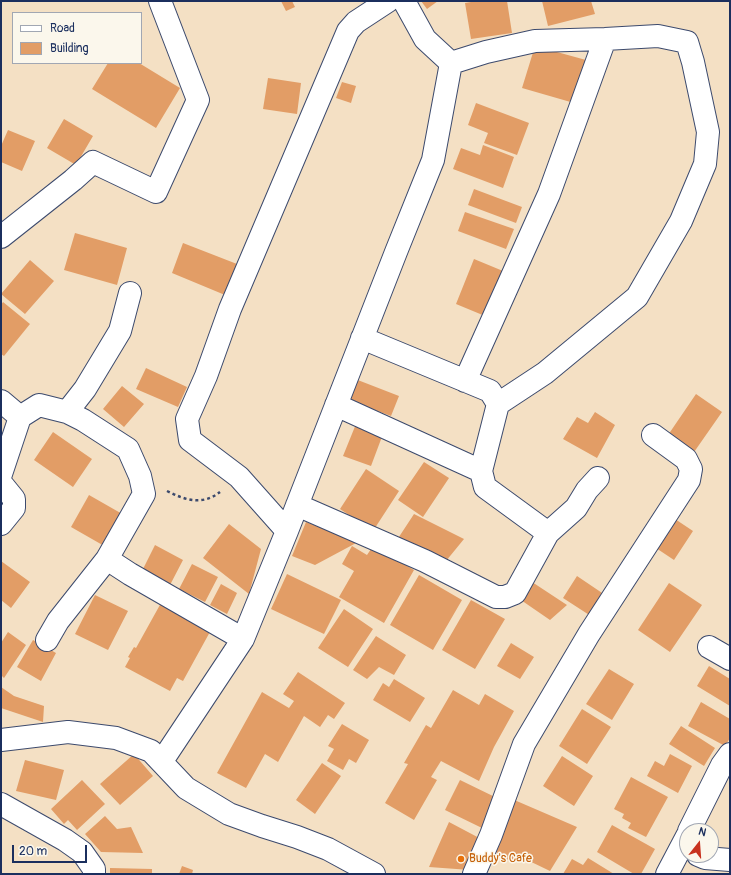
<!DOCTYPE html>
<style>
body{margin:0}
#map{position:relative;width:731px;height:875px;overflow:hidden;background:#f4e0c4;font-family:Pangolin,sans-serif}
canvas{display:block}
.frame{position:absolute;inset:0;border:2px solid #1b2f5e;pointer-events:none}
.legend{position:absolute;left:12px;top:12px;width:130px;height:52px;box-sizing:border-box;background:#fbf7ec;border:1px solid #a1a7b3;margin:0;padding:5px 7px;list-style:none;font-size:12px;color:#1b2f5e}
.legend li{display:flex;align-items:center;gap:8px;height:20px}
.legend b{width:20px;border:1px solid #a1a7b3}
.north{position:absolute;left:679px;top:823px;width:40px;height:40px;box-sizing:border-box;background:#fbf7ec;border:1px solid #a1a7b3;border-radius:50%;rotate:17deg;font-size:11px;font-weight:700;line-height:16px;text-align:center;color:#1b2f5e}
.north::after{content:'';display:block;margin:auto;width:14px;height:18px;background:#c8321e;clip-path:polygon(50% 0,100% 100%,50% 72%,0 100%)}
.scale{position:absolute;left:12px;top:845px;width:75px;height:18px;box-sizing:border-box;border:2px solid #1b2f5e;border-top:0;padding-left:5px;font-size:12px;line-height:14px;white-space:nowrap;color:#1b2f5e;-webkit-text-stroke:3px #fbf7ec;paint-order:stroke}
</style>
<div id="map">
<canvas width="731" height="875"></canvas>
<div class="frame"></div>
<ul class="legend">
<li><b style="height:5px;background:#fff"></b>Road</li>
<li><b style="height:11px;background:#e29d66"></b>Building</li>
</ul>
<div class="north">N</div>
<div class="scale">20 m</div>
</div>
<script>
const c = document.querySelector('canvas').getContext('2d');
c.lineJoin = 'round';
function fill(path, color) { c.fillStyle = color; c.fill(path, 'evenodd'); }
function trace(path, color, width, dash) { c.strokeStyle = color; c.lineWidth = width; c.lineCap = dash ? 'butt' : 'round'; c.setLineDash(dash || []); c.stroke(path); }
function label(font, color, halo, rows, align = 'center') {
  c.font = font + ' Pangolin,sans-serif'; c.lineWidth = 3; c.setLineDash([]); c.textBaseline = 'middle'; c.strokeStyle = halo; c.fillStyle = color; for (const [text, x, y, turn = 0] of rows) {
    c.save(); c.translate(x, y); c.rotate((+turn || 0) * Math.PI / 180); c.textAlign = isNaN(turn) ? turn : align; if (halo) c.strokeText(text, 0, 0); c.fillText(text, 0, 0); c.restore();
  }
}
const building = new Path2D(`
 M281,1H292L295,7L286,11Z
 M421,1H438L427,9Z
 M477,1H507L512,33L471,39L465,3Z
 M542,1H591L595,14L548,26Z
 M535,46L586,60L574,103L522,88Z
 M108,63H139L180,88L156,128L92,89Z
 M268,78L301,83L297,114L263,109Z
 M342,82L356,86L351,103L336,98Z
 M476,103L529,123L517,155L484,143L488,133L468,125Z
 M64,119L93,136L76,165L47,148Z
 M8,130L35,141L22,171L1,162V146Z
 M483,145L514,157L503,188L453,169L461,148L480,155Z
 M474,189L522,207L516,223L468,205Z
 M465,212L514,229L506,249L458,231Z
 M75,233L127,248L117,285L64,270Z
 M183,243L237,264L225,295L172,273Z
 M474,259L503,271L485,316L456,304Z
 M30,260L54,281L25,314L1,294Z
 M3,302L30,324L4,356L1,354V305Z
 M146,368L187,387L178,407L136,389Z
 M350,377L399,396L391,416L342,398Z
 M122,386L144,404L124,427L103,409Z
 M696,394L722,412L692,455L666,438Z
 M595,412L615,425L597,458L563,439L577,417L588,423Z
 M356,424L383,434L371,466L343,456Z
 M53,432L92,459L73,487L34,460Z
 M424,462L449,478L423,517L398,500Z
 M366,469L399,491L373,531L340,509Z
 M89,495L124,515L106,547L71,527Z
 M414,514L464,539L446,561L395,543Z
 M672,517L693,531L674,560L653,546Z
 M306,522L358,542L315,565L292,556Z
 M229,524L261,549L249,594L203,558Z
 M155,545L183,560L170,585L142,571Z
 M352,546L367,555L373,546L414,570L384,623L339,597L354,571L342,564Z
 M1,561L30,582L11,608L1,600Z
 M192,564L218,577L205,602L179,589Z
 M287,574L341,600L324,634L271,609Z
 M419,575L462,600L433,650L390,625Z
 M577,576L611,599L597,620L563,598Z
 M529,580L567,605L550,620L518,598Z
 M669,583L702,605L670,652L638,630Z
 M221,584L237,593L227,614L210,605Z
 M95,595L128,611L108,650L75,634Z
 M471,600L505,619L475,669L442,650Z
 M161,603L211,630L183,681L177,678L170,691L125,667L130,658L128,657L134,647L136,648Z
 M344,609L373,629L348,667L318,648Z
 M8,632L26,645L4,678L1,675V643Z
 M376,636L406,655L394,675L379,667L367,679L353,670Z
 M33,640L56,653L41,681L17,667Z
 M511,643L534,657L520,679L497,666Z
 M709,666L730,679V706L697,686Z
 M609,669L634,684L612,720L586,704Z
 M298,672L345,703L334,719L328,715L320,727L304,716L278,762L265,754L246,788L217,773L262,692L289,708L294,701L283,694Z
 M394,679L425,698L410,722L373,700L383,683L389,687Z
 M1,687L14,696L44,706L43,722L1,708Z
 M453,690L479,705L485,694L514,711L494,747L479,781L441,761L431,777L437,780L414,820L385,803L408,764L404,763L426,725L431,728Z
 M701,702L730,719V738L725,746L688,726Z
 M582,709L611,727L587,764L559,746Z
 M342,724L369,740L356,763L349,759L343,770L327,761L334,749L328,746Z
 M681,726L715,748L704,766L669,744Z
 M134,754L153,776L120,805L100,784Z
 M670,754L692,766L678,793L647,776L655,761L664,766Z
 M562,756L593,776L574,806L543,786Z
 M25,760L64,770L56,800L16,791Z
 M322,763L341,776L315,814L296,800Z
 M631,777L668,797L646,837L628,828L631,823L622,818L624,814L614,809Z
 M82,780L105,804L77,830L68,820L64,824L51,809Z
 M460,780L497,798L482,828L445,810Z
 M512,799L577,827L550,871L523,858L513,863L493,850Z
 M105,816L117,829L131,827L143,853L101,852L85,834Z
 M449,822L483,840L470,870L429,867Z
 M612,825L655,849L641,874H634L597,852Z
 M588,858L614,874H563L572,859L583,865Z
 M182,866L193,870L192,874H179Z
 M110,868L152,869V874H110Z`);
const path = new Path2D(`
 M167,491C185,500 202,506 220,492`);
const minor = new Path2D(`
 M404,1L425,39L451,63L486,52L535,41L605,39L658,36L687,42L693,62L708,132L705,164L681,221L637,297L545,373L498,404
 M1,237L73,180L93,162L156,192L198,100L160,1
 M362,338L490,391L498,404L481,471L485,487L548,533
 M465,381L549,194L605,39
 M1,401L20,417
 M336,405L481,471
 M67,412L85,389L120,331L130,293
 M1,474L20,417L39,405L67,412L83,420L128,449L140,476L144,494L107,559L130,574L243,639
 M1,483L14,499V508L1,524
 M297,505L425,561L496,597H505L515,593L548,533L576,508L587,490L598,478
 M287,531L239,477L190,440L187,419L206,376L230,309L348,31L356,22L388,1
 M47,640L58,621L107,559
 M709,647L730,659
 M1,740L68,732L116,738L151,751L186,788L229,814L262,826L297,837L328,849L374,874
 M162,761L243,639L287,531L396,252L433,160L451,63
 M1,804L65,840L82,852L94,869V874
 M698,855L705,858L730,860
 M474,874L491,835L524,744L589,634L689,480L691,469L686,459L653,435`);
const tertiary = new Path2D(`
 M689,831L722,765L730,754
 M667,874L687,836`);
const markers = [
 [461,859,4,"#e8710a"]
];
const foodNames = [
 ["Buddy's Cafe",469,859]
];
fill(building, '#e29d66');
trace(minor, '#3c4a6d', 24);
trace(tertiary, '#3c4a6d', 24);
trace(path, '#3c4a6d', 2.5, [3, 3]);
trace(minor, '#fff', 22);
trace(tertiary, '#fff', 22);
for (const [x, y, r, color] of markers) { const dot = new Path2D(); dot.arc(x, y, r, 0, 2 * Math.PI); c.fillStyle = color; c.fill(dot); trace(dot, '#fbf7ec', 1.5); }
label('12px', '#c56008', '#fbf7ec', foodNames, 'left');
</script>
